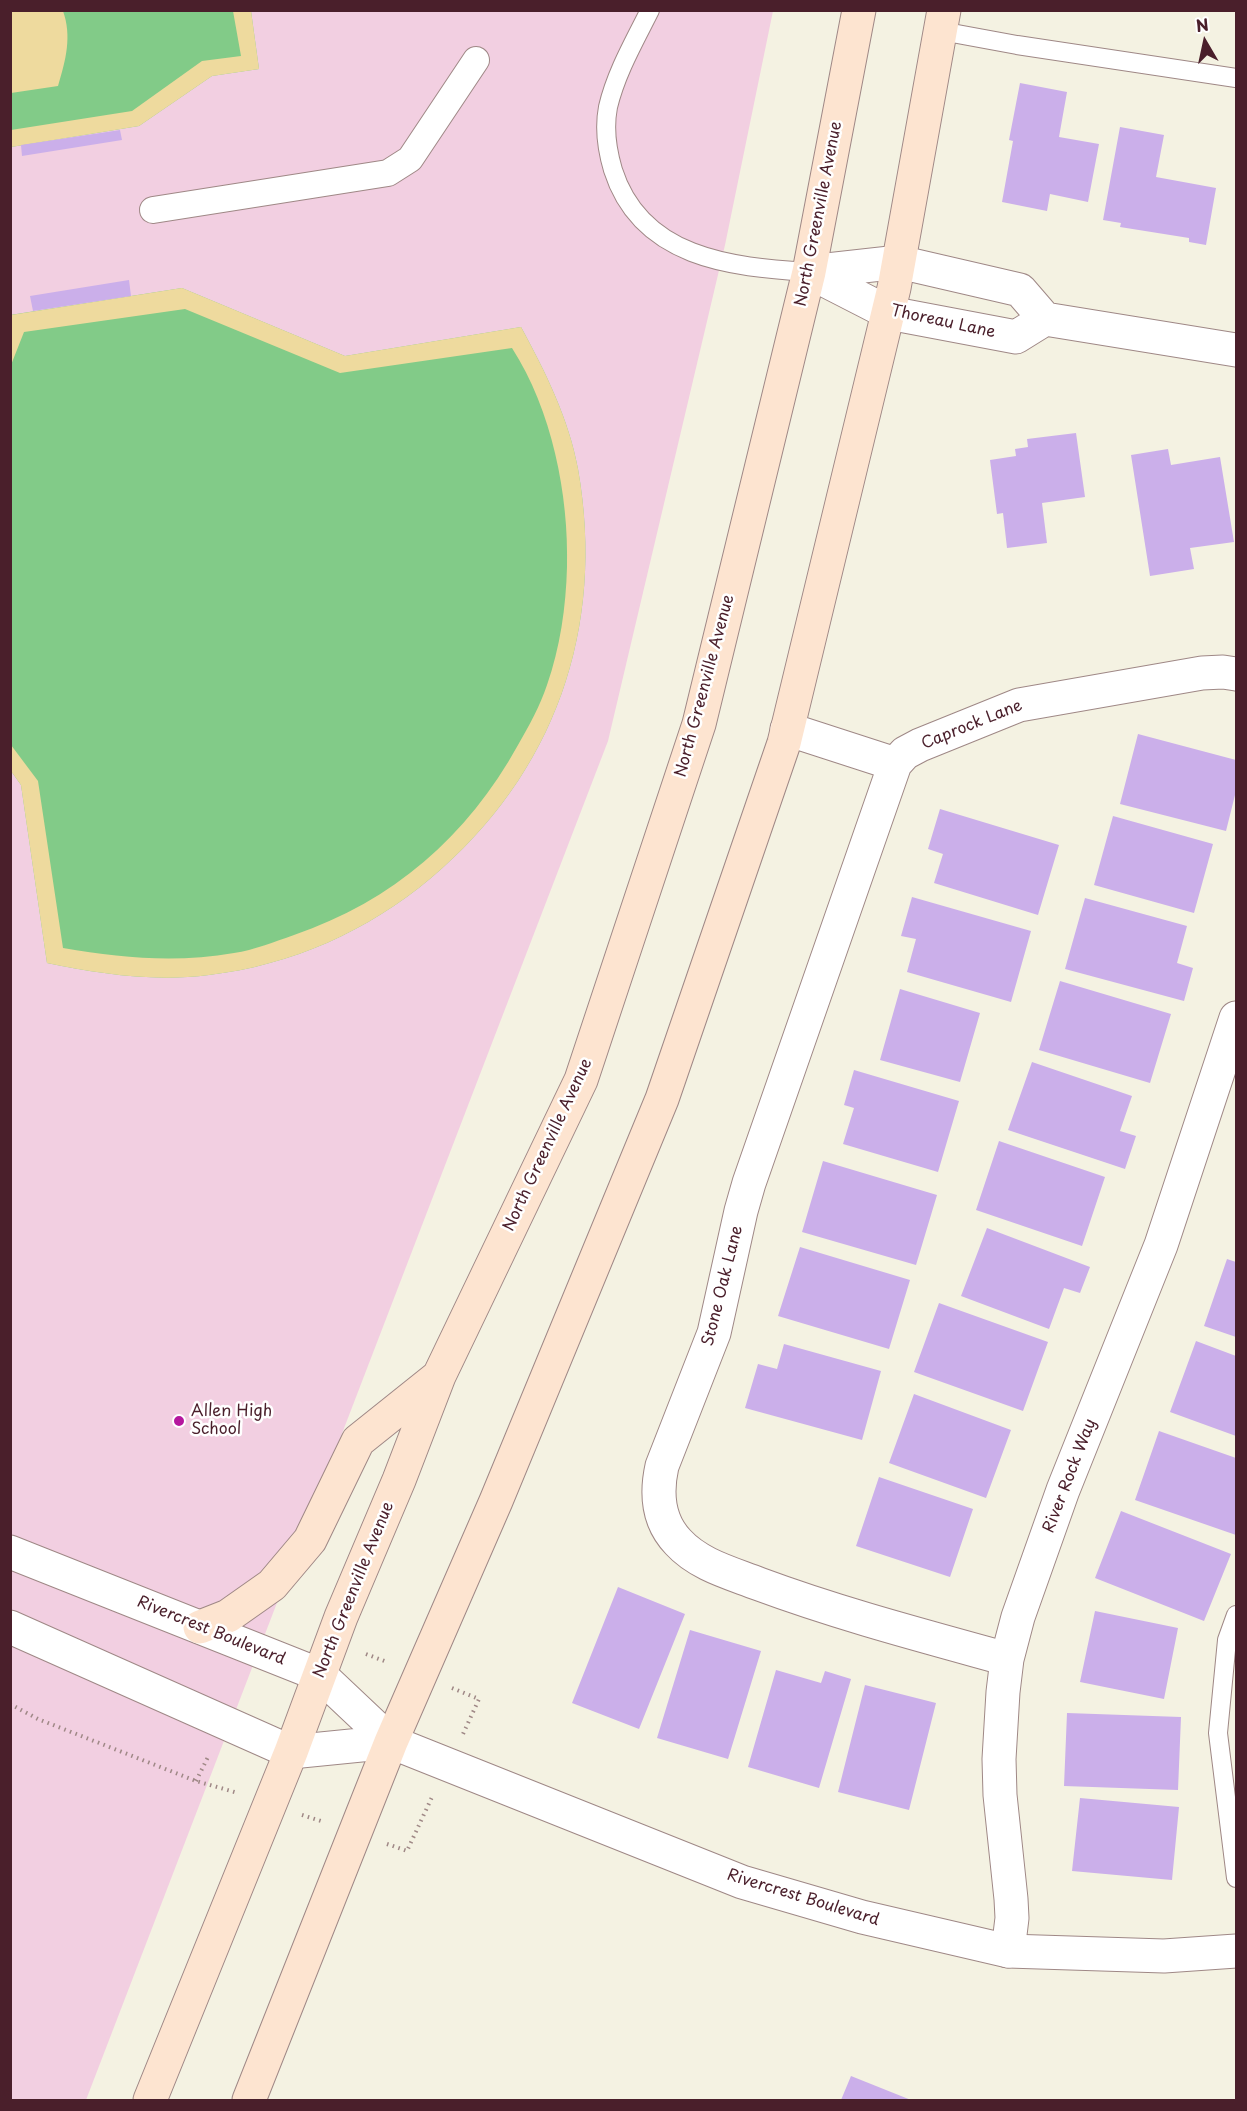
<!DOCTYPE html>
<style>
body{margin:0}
#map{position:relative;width:1247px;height:2111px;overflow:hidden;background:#f4f2e2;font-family:"Playpen Sans",sans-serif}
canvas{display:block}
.frame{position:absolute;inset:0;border:12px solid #4a1f2b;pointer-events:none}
.north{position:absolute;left:1175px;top:12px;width:60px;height:60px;-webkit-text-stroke:4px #fff;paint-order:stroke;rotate:351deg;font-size:16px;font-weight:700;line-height:24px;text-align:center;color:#4a1f2b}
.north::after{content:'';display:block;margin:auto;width:21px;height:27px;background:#4a1f2b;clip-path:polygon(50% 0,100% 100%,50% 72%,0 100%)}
</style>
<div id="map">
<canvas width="1247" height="2111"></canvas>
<div class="frame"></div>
<div class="north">N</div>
</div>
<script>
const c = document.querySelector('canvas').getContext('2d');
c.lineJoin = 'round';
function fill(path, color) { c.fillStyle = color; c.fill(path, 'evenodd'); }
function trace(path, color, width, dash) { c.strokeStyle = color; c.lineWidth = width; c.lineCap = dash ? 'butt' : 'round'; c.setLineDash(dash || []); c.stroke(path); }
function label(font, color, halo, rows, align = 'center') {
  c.font = font + ' "Playpen Sans",sans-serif'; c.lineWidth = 5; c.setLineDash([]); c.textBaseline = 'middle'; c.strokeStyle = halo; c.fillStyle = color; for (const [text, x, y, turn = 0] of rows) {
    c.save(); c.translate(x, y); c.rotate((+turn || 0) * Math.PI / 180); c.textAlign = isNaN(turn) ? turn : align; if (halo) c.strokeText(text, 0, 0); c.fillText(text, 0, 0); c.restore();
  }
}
const built = new Path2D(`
 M11,11H773L725,245L608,741L86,2100H11Z`);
const green = new Path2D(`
 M11,11H251L259,69L212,76L139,126L11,147Z
 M182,288L345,356L521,327C545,371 569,419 578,469C606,628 555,774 431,878C368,931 292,965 209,975C154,982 100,974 47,963L21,785L11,771L10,315Z`);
const sand = new Path2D(`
 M10,11H63C72,36 66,60 58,86L11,93Z
 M233,11H251L259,69L212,76L139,126L11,147V130L132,111L202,61L241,56Z
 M182,288L345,356L521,327C545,371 569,419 578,469C606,628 555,774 431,878C368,931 292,965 209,975C154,982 100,974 47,963L21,785L11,771V745L38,781L63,948C121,958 176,963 234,953C254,950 274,942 294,935C393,901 467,837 518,745C529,726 540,706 547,685C560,648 566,607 567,567C569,495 552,410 512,348L340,373L185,309L24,332L11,365V315Z`);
const building = new Path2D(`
 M1020,83L1067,92L1059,137L1099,144L1088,202L1050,194L1047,211L1002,202L1013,141L1009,140Z
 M1120,127L1164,135L1156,177L1216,188L1206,245L1189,242V238L1120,227L1121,223L1103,220Z
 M120,130L122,140L22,156L21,145Z
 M129,280L131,296L33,311L30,296Z
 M1076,433L1085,497L1042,503L1047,543L1007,548L1003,513L997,514L990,460L1016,456L1015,449L1028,447L1027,439Z
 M1168,449L1171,465L1220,457L1234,542L1190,548L1194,569L1150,576L1131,455Z
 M1138,734L1236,760V791L1226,831L1120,804Z
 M940,809L1059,845L1038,915L934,883L943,854L928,849Z
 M1113,816L1213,844L1194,913L1094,885Z
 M912,897L1031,931L1011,1002L907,972L916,939L901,936Z
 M1085,898L1187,926L1177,963L1193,968L1184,1001L1065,969Z
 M1060,981L1171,1014L1150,1083L1039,1050Z
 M900,989L980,1013L960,1082L880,1060Z
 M1032,1062L1132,1096L1120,1131L1136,1136L1125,1169L1008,1130Z
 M854,1070L959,1101L938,1172L843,1144L854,1108L844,1105Z
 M999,1141L1105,1177L1082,1246L976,1210Z
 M823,1161L937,1195L916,1265L802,1232Z
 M987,1228L1090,1267L1080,1293L1064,1288L1049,1329L961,1296Z
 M800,1247L910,1280L889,1349L778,1316Z
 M1227,1259L1236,1262V1337L1204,1326Z
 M939,1303L1048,1342L1023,1411L914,1372Z
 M1196,1341L1236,1356V1436L1170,1412Z
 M784,1344L881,1371L862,1440L745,1408L758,1364L777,1369Z
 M914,1394L1011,1430L986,1498L889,1463Z
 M1159,1431L1236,1458V1535L1135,1500Z
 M879,1477L973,1509L950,1577L856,1546Z
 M1121,1511L1231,1554L1204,1621L1095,1578Z
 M618,1587L685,1614L639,1729L572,1703Z
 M1095,1611L1178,1628L1164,1699L1080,1682Z
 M690,1630L761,1651L728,1759L657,1738Z
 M776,1670L821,1683L825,1671L851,1679L819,1788L748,1767Z
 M865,1685L936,1703L909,1810L838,1792Z
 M1067,1713L1181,1717L1178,1790L1064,1786Z
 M1080,1798L1179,1807L1172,1880L1072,1871Z
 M851,2076L911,2100H841Z`);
const path = new Path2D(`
 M366,1654L387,1662
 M452,1688L479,1699L463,1734
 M10,1704L38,1719L196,1781L238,1793
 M196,1781L209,1755
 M302,1815L321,1821
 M387,1844L407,1851L432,1797`);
const service = new Path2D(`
 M650,10C634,42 616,73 608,107C604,128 607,150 613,170C641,258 730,267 809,272
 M941,31L1017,45L1236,78
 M1236,1615L1227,1640L1218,1733L1236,1878`);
const pedestrian = new Path2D(`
 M153,210L388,173L410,159L476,60`);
const minor = new Path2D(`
 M809,272L899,262L1020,290L1045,319L1236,350
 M809,272L889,313L1016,337L1045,319
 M787,729L895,764L905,753L920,745L1019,705L1202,673L1223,672L1236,674
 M895,764L749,1183L741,1211L714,1333L662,1466C656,1493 658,1521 678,1542C699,1565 731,1573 759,1584C840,1614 924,1636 1007,1659
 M1008,1951L1012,1918L1011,1899L1000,1795L999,1759L1003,1692L1007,1659L1018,1617L1063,1490L1161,1245L1236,1018`);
const tertiary = new Path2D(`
 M10,1552L320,1675L391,1742L742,1882L862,1917L1008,1951L1164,1956L1236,1951
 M10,1627L291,1752L391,1742`);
const secondary = new Path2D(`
 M200,1627L228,1616L272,1585L310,1540L358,1441L438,1377
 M150,2100L291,1752L341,1617L399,1480L439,1376L581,1080L699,724L809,272L859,10
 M249,2100L391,1742L496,1501L662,1099L784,743L894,288L944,10`);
const markers = [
 [179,1421,6,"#b5179e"]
];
const streetNames = [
 ["North Greenville Avenue",819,214,-79],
 ["Thoreau Lane",943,322,12],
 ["North Greenville Avenue",705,686,-75],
 ["Caprock Lane",972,725,-22],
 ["North Greenville Avenue",548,1145,-65],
 ["Stone Oak Lane",723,1286,-76],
 ["River Rock Way",1070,1476,-69],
 ["North Greenville Avenue",354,1590,-68],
 ["Rivercrest Boulevard",211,1631,22],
 ["Rivercrest Boulevard",803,1898,17]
];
const poiNames = [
 ["Allen High",191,1412],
 ["School",191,1430]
];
fill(built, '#f2cfe1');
fill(green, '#82cb88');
fill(sand, '#eeda9e');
fill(building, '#cbafea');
trace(service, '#9f8886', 20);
trace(pedestrian, '#9f8886', 28);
trace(minor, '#9f8886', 35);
trace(tertiary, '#9f8886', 35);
trace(secondary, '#9f8886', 35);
trace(path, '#9f8886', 4, [1.5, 4.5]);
trace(service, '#fff', 18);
trace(pedestrian, '#fff', 26);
trace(minor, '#fff', 33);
trace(tertiary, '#fff', 33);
trace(secondary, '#fde4d0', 33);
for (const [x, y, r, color] of markers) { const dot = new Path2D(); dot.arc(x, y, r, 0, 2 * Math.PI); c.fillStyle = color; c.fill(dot); trace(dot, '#fff', 2); }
label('16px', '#4a1f2b', '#fff', streetNames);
label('16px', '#4a1f2b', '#fff', poiNames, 'left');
</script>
